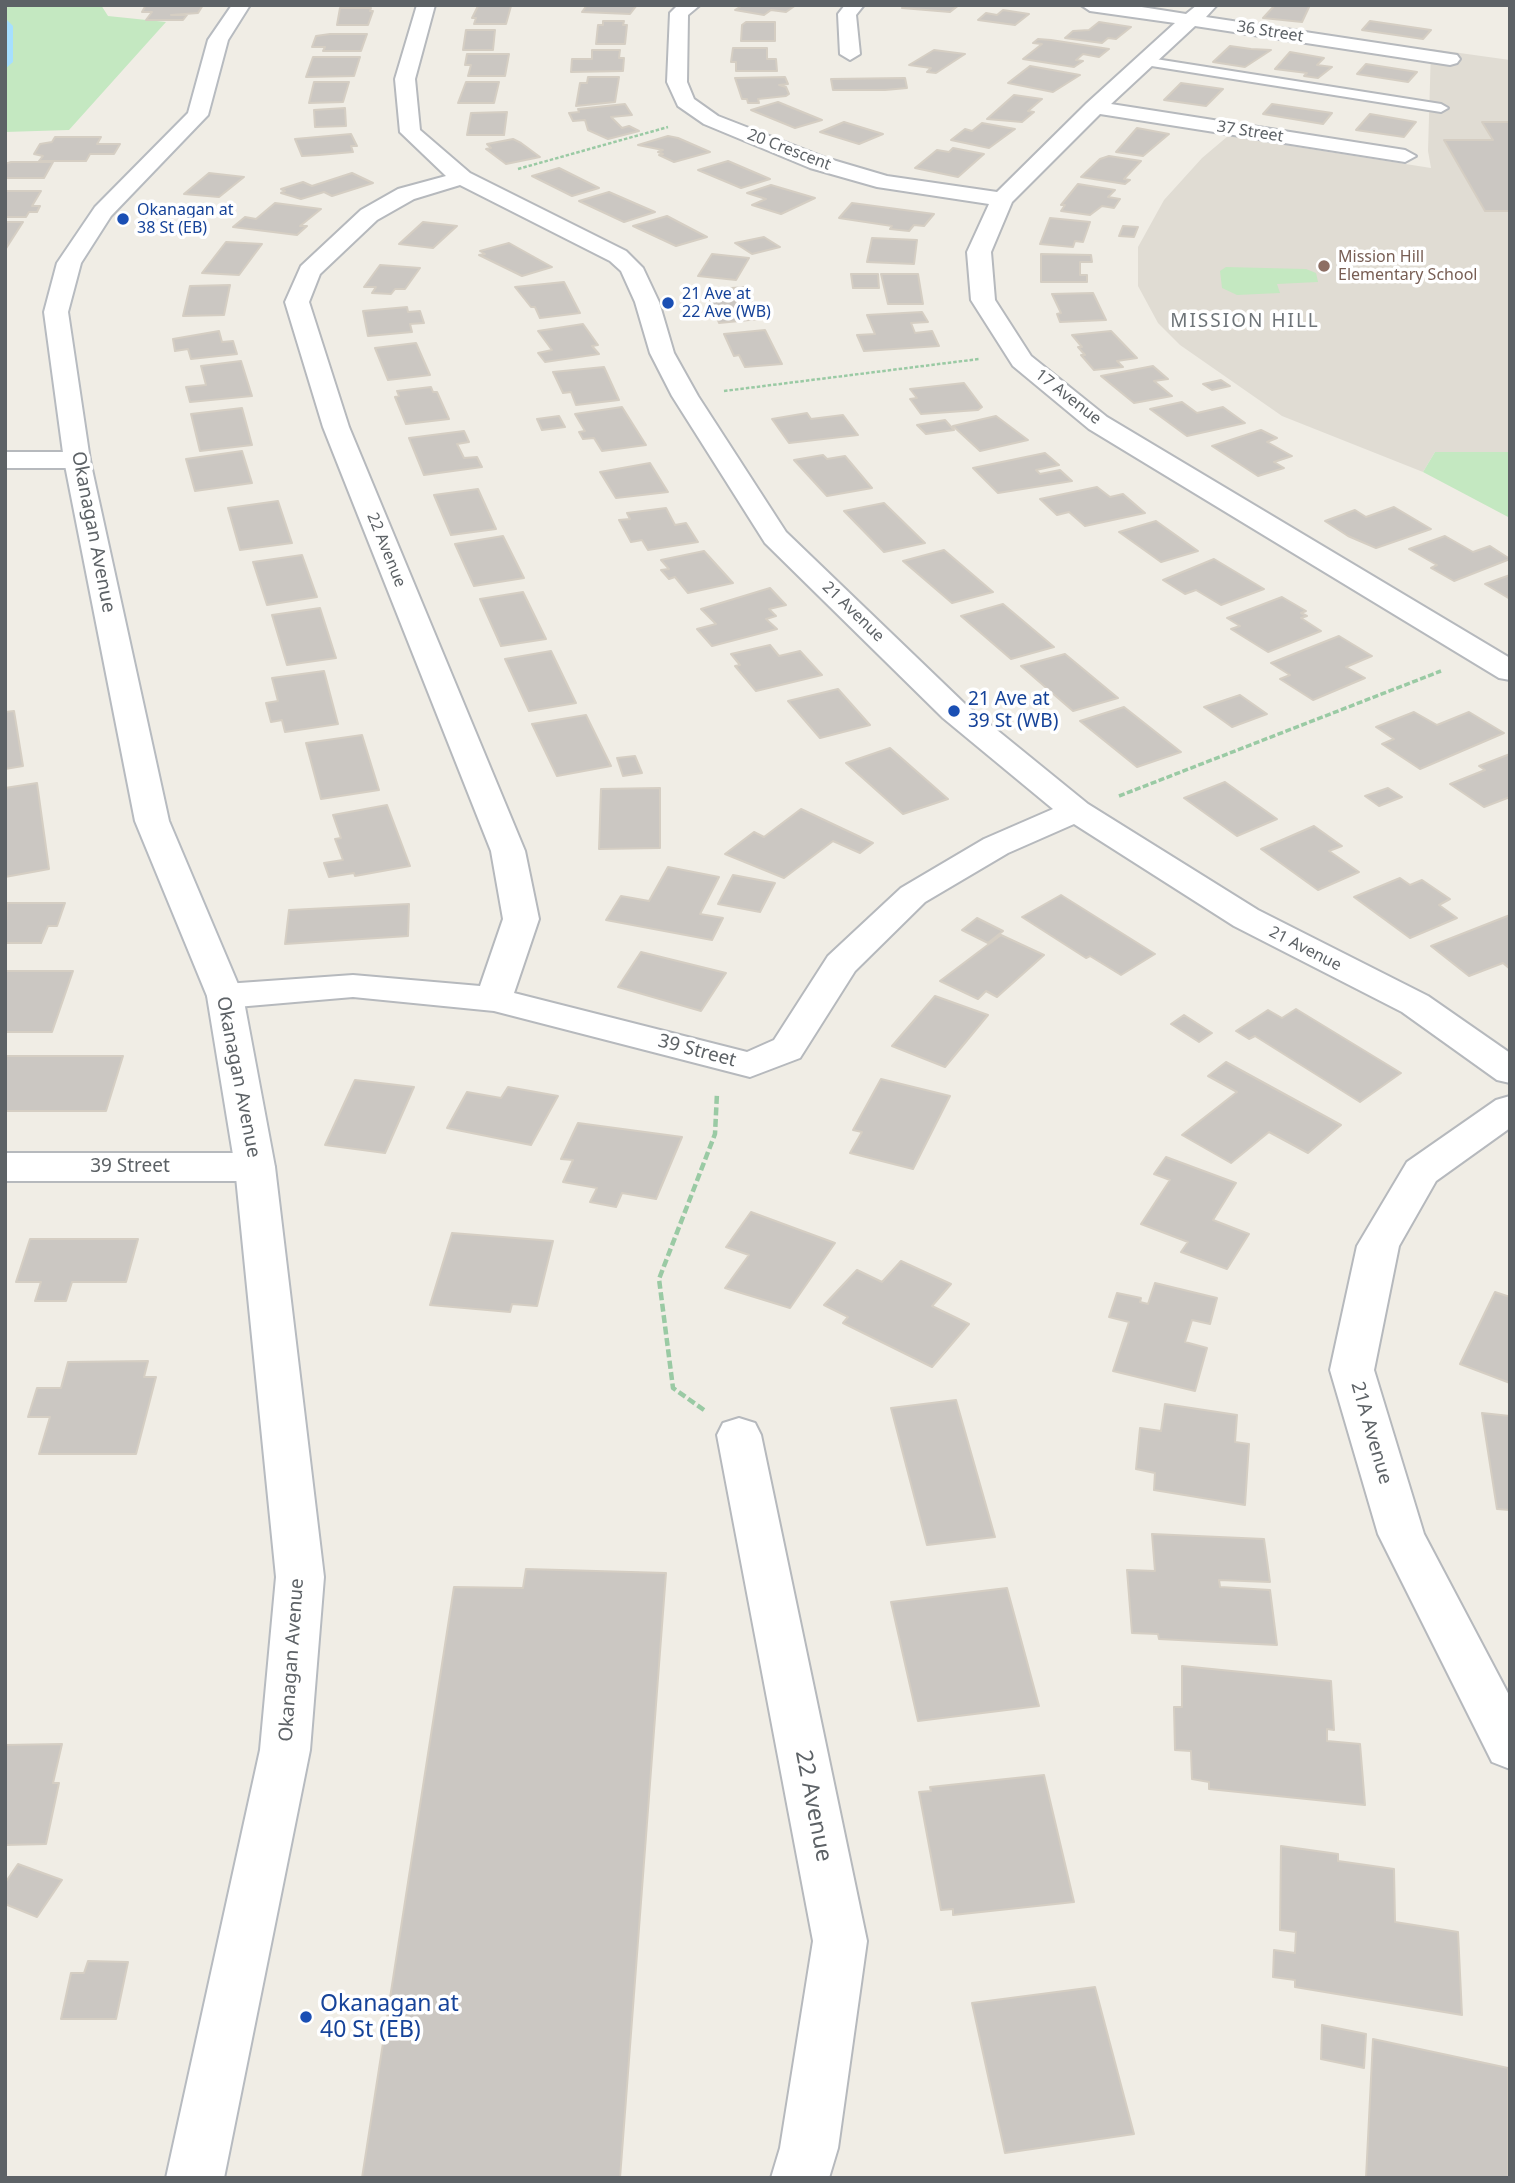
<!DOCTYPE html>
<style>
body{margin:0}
#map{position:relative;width:1515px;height:2183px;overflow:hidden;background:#f0ede5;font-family:"Noto Sans",sans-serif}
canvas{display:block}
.frame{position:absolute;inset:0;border:7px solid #5d6266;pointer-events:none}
</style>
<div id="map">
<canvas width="1515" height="2183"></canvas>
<div class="frame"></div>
</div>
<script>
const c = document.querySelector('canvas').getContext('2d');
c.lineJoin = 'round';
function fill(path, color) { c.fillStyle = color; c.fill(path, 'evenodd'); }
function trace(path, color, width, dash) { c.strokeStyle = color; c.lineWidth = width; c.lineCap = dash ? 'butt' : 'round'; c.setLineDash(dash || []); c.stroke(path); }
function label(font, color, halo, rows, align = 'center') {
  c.font = font + ' "Noto Sans",sans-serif'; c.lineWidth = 7; c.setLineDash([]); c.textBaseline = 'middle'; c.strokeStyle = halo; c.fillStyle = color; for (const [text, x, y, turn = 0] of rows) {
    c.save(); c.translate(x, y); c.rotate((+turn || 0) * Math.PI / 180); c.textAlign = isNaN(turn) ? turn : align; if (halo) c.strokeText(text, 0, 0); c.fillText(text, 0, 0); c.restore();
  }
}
const education = new Path2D(`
 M1431,49L1510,60V452H1435L1423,472L1282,416L1180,345L1158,323L1138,286V247L1164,200L1202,158L1228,136L1431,168L1428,151Z`);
const green = new Path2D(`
 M5,5H101L108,16L166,22L69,130L5,132Z
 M1226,267L1306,269L1316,273L1318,282L1277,284L1280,293L1237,295L1222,288L1220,271Z
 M1435,452H1510V518L1423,472Z`);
const stream = new Path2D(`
 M5,18L13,26V62L5,69Z`);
const building = new Path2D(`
 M146,5H203L198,13L171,15H187L183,20H146L152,12H142Z
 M587,5H637L630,14L582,12Z
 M743,5H796L786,12L771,10L764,15L735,10Z
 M905,5H959L950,12L902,8Z
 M1275,5H1310L1302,22L1263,18Z
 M478,6H511L506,24H474L476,18H472Z
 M340,8H371L370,11H373L368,25H337Z
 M1003,10L1029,14L1015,25L978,20L986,13L997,15Z
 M603,21H624L623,25H627L625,44H596L598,25H603Z
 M1370,21L1431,30L1423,39L1362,30Z
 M746,22H775V41H741L742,25Z
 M1099,22L1131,27L1116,39L1108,38L1102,43L1065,38L1073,31L1089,30Z
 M466,30H495L493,50H463Z
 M330,34H367L361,51H323L325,47H312L316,36Z
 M1038,39L1051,40L1109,49L1099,57L1083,54L1076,60L1083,61L1074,67L1023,59L1042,44L1033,43Z
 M1230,46L1251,49L1271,50L1245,67L1213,62Z
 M733,48H767V59H776L777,71H736V62H731Z
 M592,50H620L619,58H624L623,71L571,72L572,59H592Z
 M934,50L965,54L936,73L927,72L931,68L909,65Z
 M1290,52L1324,58L1317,65L1332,67L1318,78L1304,76L1307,73L1275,69Z
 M467,54H509L505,76H468L471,65H465Z
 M313,57H360L354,76L306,77Z
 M1366,64L1417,72L1408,82L1357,74Z
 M1030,66L1080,75L1053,92L1008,83Z
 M588,77H619L615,102L576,106L580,83H587Z
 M785,77L788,84L779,85L786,87L789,94L786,96L758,99L759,103H748L747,99H742L735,78Z
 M905,78L907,88L885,90H833L831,79Z
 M314,82H349L343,102L309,103Z
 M466,82H499L494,103H458Z
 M1181,83L1223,89L1206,106L1164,100Z
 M1014,95L1042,99L1028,111L1034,112L1022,122L987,119Z
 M778,102L822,120L795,128L751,110Z
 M625,104L632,115L611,117L622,128L629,126L639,131L608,139L588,130L585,120L573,121L569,113L579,112L578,109Z
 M1272,104L1332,113L1323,124L1263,114Z
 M345,108L346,126L315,127L314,110Z
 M507,112L504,135H467L471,113Z
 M1370,114L1416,122L1404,137L1356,130Z
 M844,122L883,134L859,144L820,132Z
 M1482,122H1510V211H1485L1444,140H1493Z
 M982,123L1015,129L989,148L951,140L965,129L972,131Z
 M1137,128L1169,134L1143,156L1116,152Z
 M351,134L357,146H351L353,152L319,155L302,156L295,139Z
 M668,136L678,138L710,152L674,162L659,155L663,154L658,152L663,150L638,145Z
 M55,137H101L97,144H120L114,154H90L86,161H39L43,156L34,154L40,144L52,142Z
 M513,139L521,143L540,157L506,164L486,149L491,148L487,144Z
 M953,148L984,154L958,177L915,168L937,150L949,152Z
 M1109,156L1141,161L1124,179L1130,180L1125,184L1081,177L1100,159Z
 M728,161L770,179L741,188L698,170Z
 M11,162H53L44,178H5V164Z
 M559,168L599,188L572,196L532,176Z
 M209,173L244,177L219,197L184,194Z
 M352,173L373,183L332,196L324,192L301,199L281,193L285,191L281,189L303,182L312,186Z
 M1078,184L1115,190L1108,197L1120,199L1114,208L1102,206L1090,215L1061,211L1065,205H1061Z
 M771,185L815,198L781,214L752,205L766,199L747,193Z
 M5,191H41L32,206H40L37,212H29L26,217H5Z
 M609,192L655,212L624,222L579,201Z
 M275,203L321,209L300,226H307L297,235L233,227L245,217L256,219Z
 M852,203L934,214L924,226L914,225L909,231L890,229L892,226L839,218Z
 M667,216L707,237L676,246L633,226Z
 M1050,218L1090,222L1083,242L1075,241L1073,247L1040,244Z
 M5,222H23L5,250Z
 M423,222L457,226L433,248L399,244Z
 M1123,226L1138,227L1134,237L1119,236Z
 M764,237L780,247L752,254L735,243Z
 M872,238L917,240L914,264L867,262Z
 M226,242L262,244L239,275L202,273Z
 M509,243L552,267L522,276L479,255L485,254L480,251Z
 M712,254L749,258L736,280L698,276Z
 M1041,254L1091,255L1092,262H1080V275H1087V282H1041Z
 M380,265L420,268L405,289H395L391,294L372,293L376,287H364Z
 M851,274H878L879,288H853Z
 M881,274H918L923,304H888Z
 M564,282L580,313L540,318L535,307H531L515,287Z
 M230,285L224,315L183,316L190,286Z
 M745,287L759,319L719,323L706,290Z
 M1093,293L1106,320L1060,322L1057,314L1061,313L1052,294Z
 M407,307L408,312L420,311L424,323L410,324L412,332L368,336L363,311Z
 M922,312L928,322L911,323L915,333L932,331L939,346L864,351L857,335L875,334L867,315Z
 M583,324L598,345L592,346L599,354L545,362L538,353L552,350L538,331Z
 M765,330L782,364L745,367L739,355L734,356L724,334Z
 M219,331L222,342L233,341L237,354L191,359L188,349L175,351L173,339Z
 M1111,331L1137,358L1117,361L1123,367L1094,370L1081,355H1085L1078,347H1082L1072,335Z
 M416,343L430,375L388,380L375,348Z
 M241,361L252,396L190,402L186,387L206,385L201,366Z
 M1153,366L1168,379L1154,381L1172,396L1134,403L1101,376Z
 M604,367L619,400L576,405L571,392L563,393L553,372Z
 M1221,380L1230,386L1212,390L1203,384Z
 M964,383L982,407L978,410L921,414L910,399L917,398L910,389Z
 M431,387L433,392H437L449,419L406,424L395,397L399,396L397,391Z
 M1182,402L1197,413L1223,407L1245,423L1187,436L1150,409Z
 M622,407L646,445L602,451L594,438L583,439L579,432L585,431L575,414Z
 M242,408L252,445L200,451L191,414Z
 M807,413L811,419L843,415L858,435L789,443L772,419Z
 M559,416L565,427L542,430L537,419Z
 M996,416L1028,440L980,451L953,426Z
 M945,420L954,430L926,434L917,425Z
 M1261,430L1277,438L1267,442L1292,456L1274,462L1284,468L1258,476L1212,446Z
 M464,431L469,442L457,444L464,458L477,457L482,467L424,475L409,438Z
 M242,451L252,483L195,491L186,459Z
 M1045,453L1059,465L1036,470L1040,474L1060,470L1072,481L998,493L973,468Z
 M823,455L827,459L845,456L872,488L827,496L794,460Z
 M650,463L668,492L616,498L600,472Z
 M1097,487L1110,497L1123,494L1145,513L1085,526L1069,512L1057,515L1040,499Z
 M478,489L496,529L451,535L434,495Z
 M278,501L292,543L240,550L228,508Z
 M884,503L925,543L884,552L844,511Z
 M1394,507L1431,529L1376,548L1348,536L1325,521L1355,510L1366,517Z
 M666,508L675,525L686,523L698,542L648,550L642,540L631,542L619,520L630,519L627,513Z
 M1156,521L1198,551L1161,562L1119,532Z
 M503,536L524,578L474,586L455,544Z
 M1445,536L1473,552L1490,546L1510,559L1454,581L1431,568L1437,565L1409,549Z
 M944,550L993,592L952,603L903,561Z
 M704,551L733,583L688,593L675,577L669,579L661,570L669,569L661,560Z
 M302,555L317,597L267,605L253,562Z
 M1214,559L1264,589L1221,605L1196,590L1185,594L1163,580Z
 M1510,575V599L1485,584Z
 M770,588L786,605L769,609L776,616L766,619L777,629L712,646L697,629L716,624L701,609Z
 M523,592L546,639L501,646L480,599Z
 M1282,597L1306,611L1301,613L1307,616L1301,618L1321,631L1268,652L1231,629L1240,626L1227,618Z
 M1003,604L1054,647L1011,659L961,616Z
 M320,608L336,658L287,665L272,615Z
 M1339,636L1372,656L1346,667L1365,678L1313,700L1280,679L1290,675L1271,663Z
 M770,645L779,656L800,651L822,675L756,691L735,666L740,665L731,654Z
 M551,651L576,703L529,711L505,659Z
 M1065,654L1118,698L1073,711L1021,666Z
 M324,671L338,724L285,732L282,720L271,722L266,703L278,701L272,678Z
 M838,689L870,725L820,738L788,701Z
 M1240,695L1267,714L1232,727L1204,707Z
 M1124,707L1181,752L1137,767L1080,721Z
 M14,711L23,766L5,769V712Z
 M1414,712L1437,725L1469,712L1504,733L1420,769L1382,744L1394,739L1376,727Z
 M586,715L611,766L557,776L532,724Z
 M362,735L379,790L321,799L306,743Z
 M890,748L948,799L903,814L846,763Z
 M1510,754V797L1484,807L1450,784L1485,770L1479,766Z
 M635,756L642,773L623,776L617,758Z
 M1225,782L1277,819L1237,836L1184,798Z
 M37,783L49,869L5,877V788Z
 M660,788V848L599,849L601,789Z
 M1388,788L1402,797L1379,806L1365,796Z
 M387,805L410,866L355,876L354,873L329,877L324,863L343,860L335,839L341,838L333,815Z
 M801,809L873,843L860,853L833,841L784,878L725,854L754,832L764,837Z
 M1314,826L1342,846L1329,851L1359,872L1318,890L1261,849Z
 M668,867L719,877L700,914L723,918L712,940L606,920L621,896L649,901Z
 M733,875L775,883L760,912L718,904Z
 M1400,878L1410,885L1422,880L1450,899L1439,905L1457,918L1410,938L1354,897Z
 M1061,895L1155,954L1121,975L1090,956L1086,958L1022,917Z
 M7,903H65L57,926H48L41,943H5Z
 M409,904L408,936L285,944L289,910Z
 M1510,915V969L1503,963L1469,976L1431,946Z
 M977,918L1003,931L988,943L962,930Z
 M1001,935L1044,955L997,997L986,991L978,999L940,981Z
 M641,952L726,973L701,1011L618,987Z
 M5,971H73L52,1032H5Z
 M935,996L988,1015L945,1067L892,1046Z
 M1296,1009L1401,1073L1360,1102L1255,1036L1249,1039L1236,1031L1268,1010L1282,1018Z
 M1184,1015L1212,1033L1199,1042L1171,1024Z
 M5,1056H123L106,1111H5Z
 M1226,1062L1341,1125L1308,1153L1269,1132L1231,1163L1182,1135L1237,1092L1208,1076Z
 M881,1079L950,1096L913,1169L850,1153L862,1132L853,1130Z
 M355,1080L414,1087L385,1153L325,1145Z
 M508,1087L558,1096L531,1145L447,1128L467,1092L501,1098Z
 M578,1123L682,1137L656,1199L622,1193L616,1207L590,1202L597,1188L563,1182L573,1160L561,1159Z
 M1166,1157L1236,1183L1213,1220L1249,1234L1227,1269L1181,1252L1188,1242L1141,1224L1170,1180L1154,1174Z
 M751,1212L835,1243L790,1308L725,1288L749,1255L726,1247Z
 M452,1233L553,1241L537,1306L512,1304L510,1312L430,1305Z
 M30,1239H138L126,1282H72L66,1301H35L41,1282H16Z
 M901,1261L951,1284L932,1306L969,1324L932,1367L843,1323L848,1317L824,1305L857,1270L882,1282Z
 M1155,1283L1217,1298L1210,1324L1192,1320L1185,1342L1207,1348L1195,1391L1113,1371L1129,1322L1109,1317L1117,1293L1141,1298L1140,1302L1148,1304Z
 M1495,1292L1510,1297V1383L1460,1364Z
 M148,1361L144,1377H156L136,1454H39L50,1417H28L37,1388H61L68,1362Z
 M956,1400L995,1537L927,1545L891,1408Z
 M1165,1404L1237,1415L1235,1442L1249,1444L1245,1505L1154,1490L1155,1473L1136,1469L1140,1428L1161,1431Z
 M1482,1413L1510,1416V1510L1497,1509Z
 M1152,1534L1264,1539L1270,1582L1219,1580L1220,1587L1270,1590L1277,1645L1159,1639L1158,1634L1132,1633L1127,1570L1155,1571Z
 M526,1569L666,1573L620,2178H362L454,1587L523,1588Z
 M1007,1588L1039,1706L918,1721L891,1602Z
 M1182,1666L1331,1681L1334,1730L1327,1729V1741L1360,1744L1365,1805L1209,1789V1782L1192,1779L1191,1751L1175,1750L1174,1707H1182Z
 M62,1744L53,1783H59L46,1844L5,1845V1745Z
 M1044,1775L1074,1902L953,1915V1909L941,1910L919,1792L931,1791L930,1787Z
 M1281,1846L1338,1854V1861L1394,1869L1395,1922L1458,1932L1462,2015L1295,1987V1980L1273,1977L1274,1950L1295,1953L1296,1932L1280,1930Z
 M18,1864L62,1880L37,1917L5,1904V1883Z
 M88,1961L128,1962L116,2019H61L71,1973H84Z
 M1095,1987L1134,2134L1005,2153L972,2003Z
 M1322,2025L1366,2034L1364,2068L1321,2059Z
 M1373,2039L1508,2068V2178H1366Z`);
const pathFar2 = new Path2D(`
 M518,169L668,127
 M724,391L979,359`);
const pathFar1 = new Path2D(`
 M1119,796L1441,671`);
const path = new Path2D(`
 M704,1410L673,1388L659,1279L715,1134L717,1093`);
const lane = new Path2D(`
 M1143,57L1441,104L1448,108L1441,112L1139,64L1137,61Z`);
const street = new Path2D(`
 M417,5H435L415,79L420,130L470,173L626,251L643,268L659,302L674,353L698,396L786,532L965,704L1088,804L1258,910L1428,996L1510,1053V1083L1497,1080L1402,1012L1234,926L1074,824L1008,853L925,902L855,971L800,1058L750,1077L494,1011L353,997L225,1008L212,1004L207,996L212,988L225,984L353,975L480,986L503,919L491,851L323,427L285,302L301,266L361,210L398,189L446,176L400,132L395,79ZM460,185L610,261L621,271L635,302L650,353L672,396L765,543L943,718L1053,809L984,839L901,888L828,956L774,1040L747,1052L514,993L539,919L525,851L349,427L309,302L320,274L377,220L414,199Z
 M678,5H700L688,15L687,82L694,99L718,116L826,158L887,176L997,192L1087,103L1175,23L1090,11L1081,5H1129L1186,14L1197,5H1217L1206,17L1457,55L1460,59L1457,63L1450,65L1195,26L1111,104L1405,150L1416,156L1405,162L1100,114L1012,202L991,252L995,300L1031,356L1107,417L1510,658V680L1499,678L1089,429L1013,366L971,300L967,252L989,204L877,187L810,168L704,124L678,106L667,82L670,13Z
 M845,5H864L856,15L860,54L850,60L840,54L838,14Z
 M5,452H77L87,454L90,460L87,466L77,468H5Z
 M1510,1096V1128L1436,1181L1399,1246L1374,1370L1424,1534L1510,1697V1769L1492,1762L1378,1534L1330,1370L1357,1246L1407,1162L1496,1100Z
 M5,1153H255L269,1157L275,1167L269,1177L255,1181H5Z
 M739,1418L755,1423L761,1435L867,1941L838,2148L829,2178H771L780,2148L813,1941L717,1435L723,1423Z`);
const secondary = new Path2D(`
 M232,5H250L228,40L208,115L111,216L81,263L68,312L90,460L169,821L243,996L275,1167L324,1577L310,1750L224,2178H166L260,1750L276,1577L235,1167L207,996L135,821L64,460L44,312L57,263L95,207L188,113L208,40Z`);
const markers = [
 [123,219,7,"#1a4fb4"],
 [1324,266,7,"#8d6e63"],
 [668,303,7,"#1a4fb4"],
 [954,711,7,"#1a4fb4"],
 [306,2017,7,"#1a4fb4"]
];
const farStreetnames = [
 ["36 Street",1270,32,9],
 ["37 Street",1250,132,9],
 ["20 Crescent",789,150,21],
 ["17 Avenue",1068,397,38],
 ["22 Avenue",386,550,68],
 ["21 Avenue",853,612,44],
 ["21 Avenue",1305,949,27]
];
const farTransitnames = [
 ["Okanagan at",137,210],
 ["38 St (EB)",137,228],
 ["21 Ave at",682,294],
 ["22 Ave (WB)",682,312]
];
const farEducationnames = [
 ["Mission Hill",1338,257],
 ["Elementary School",1338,275]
];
const farQuarternames = [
 ["MISSION HILL",1245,322]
];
const streetNames = [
 ["Okanagan Avenue",93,532,79],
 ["39 Street",697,1051,15],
 ["Okanagan Avenue",238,1077,79],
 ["39 Street",130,1167],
 ["21A Avenue",1371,1433,74],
 ["Okanagan Avenue",292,1660,-86]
];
const transitNames = [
 ["21 Ave at",968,700],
 ["39 St (WB)",968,722]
];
const nearStreetnames = [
 ["22 Avenue",813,1806,79]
];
const nearTransitnames = [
 ["Okanagan at",320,2004],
 ["40 St (EB)",320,2030]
];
fill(education, '#e0dcd3');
fill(green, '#c4e8c1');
fill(stream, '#a6dfff');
fill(building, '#cbc7c2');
trace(building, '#d5cec3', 2);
trace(lane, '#b6b9bd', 4);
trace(street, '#b6b9bd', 4);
trace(secondary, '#b7bbc0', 4);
trace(pathFar2, '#9acaa4', 2.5, [3.5, 2]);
trace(pathFar1, '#9acaa4', 3.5, [6, 2.5]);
trace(path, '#9acaa4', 4.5, [8, 3.5]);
fill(lane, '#fff');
fill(street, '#fff');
fill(secondary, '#fff');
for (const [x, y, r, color] of markers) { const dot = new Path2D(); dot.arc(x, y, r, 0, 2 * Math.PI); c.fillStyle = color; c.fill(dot); trace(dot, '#fff', 2.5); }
label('16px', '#5d6266', '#fff', farStreetnames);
label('16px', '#164399', '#fff', farTransitnames, 'left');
label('16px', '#785e54', '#fff', farEducationnames, 'left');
c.letterSpacing = '2px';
label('19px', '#6e7478', '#fff', farQuarternames);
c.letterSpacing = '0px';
label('19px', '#5d6266', '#fff', streetNames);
label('19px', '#164399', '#fff', transitNames, 'left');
label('23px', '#5d6266', '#fff', nearStreetnames);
label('23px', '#164399', '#fff', nearTransitnames, 'left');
</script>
